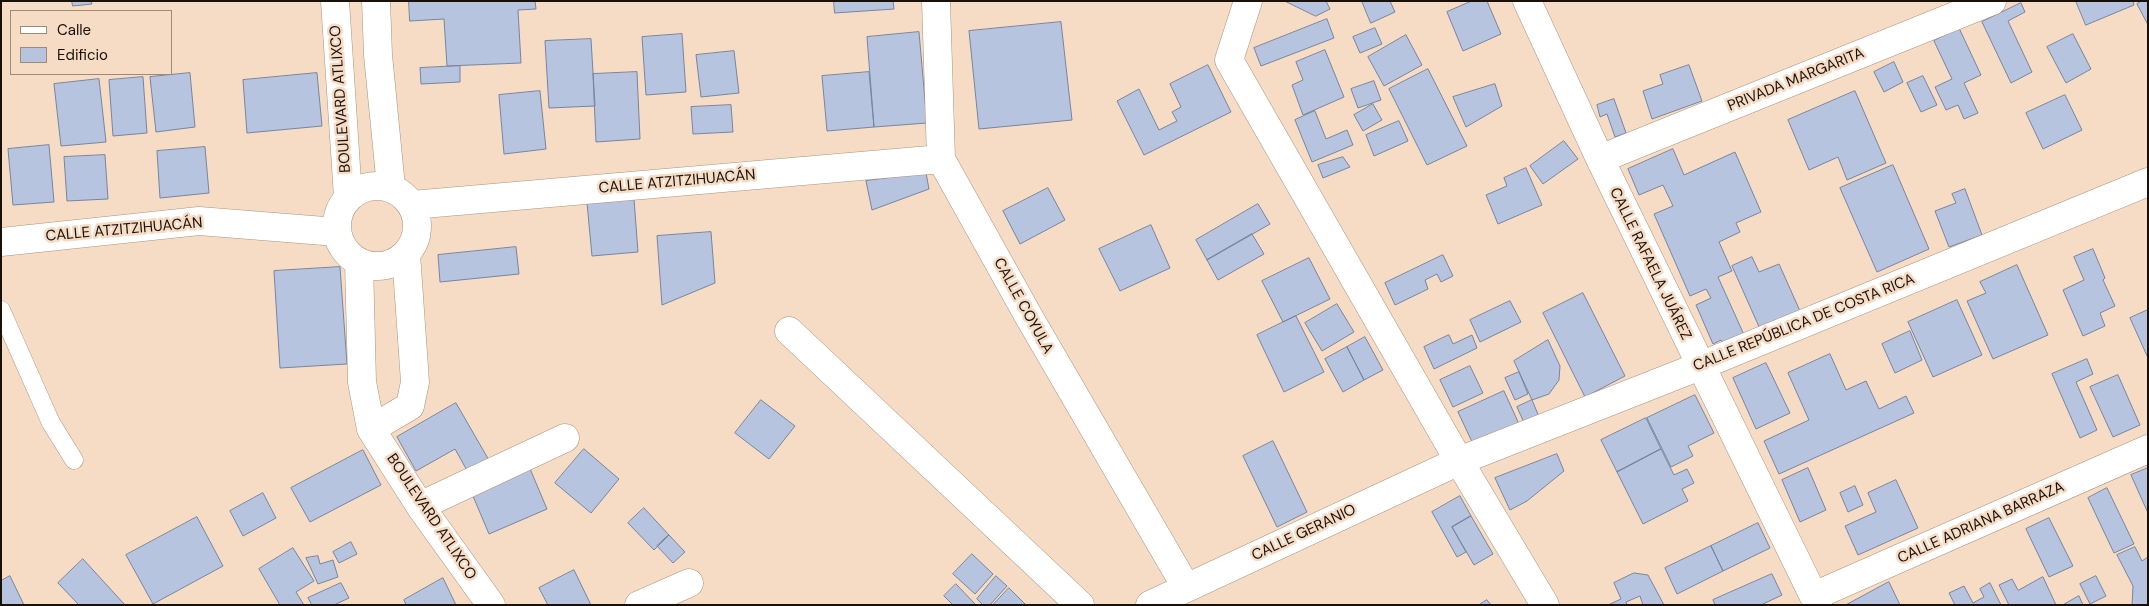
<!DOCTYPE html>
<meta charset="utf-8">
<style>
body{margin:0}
#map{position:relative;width:2149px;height:606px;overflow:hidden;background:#f6dcc5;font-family:"DM Sans",sans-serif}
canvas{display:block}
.frame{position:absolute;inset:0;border:2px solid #191008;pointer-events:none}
.legend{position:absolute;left:10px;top:10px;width:162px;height:65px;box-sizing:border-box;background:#f6dcc5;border:1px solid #9e8a79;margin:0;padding:6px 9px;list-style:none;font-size:15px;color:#191008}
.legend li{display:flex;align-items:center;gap:10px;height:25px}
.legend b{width:25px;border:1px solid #9e8a79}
</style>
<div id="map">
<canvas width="2149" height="606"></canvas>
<div class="frame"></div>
<ul class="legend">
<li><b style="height:6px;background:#fff"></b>Calle</li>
<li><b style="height:14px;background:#b6c4e0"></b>Edificio</li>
</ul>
</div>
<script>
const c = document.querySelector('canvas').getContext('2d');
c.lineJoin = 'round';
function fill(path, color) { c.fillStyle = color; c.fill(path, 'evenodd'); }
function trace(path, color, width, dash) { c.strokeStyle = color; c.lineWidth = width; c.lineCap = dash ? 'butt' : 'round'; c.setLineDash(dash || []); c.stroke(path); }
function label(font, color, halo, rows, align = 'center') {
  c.font = font + ' "DM Sans",sans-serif'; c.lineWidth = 5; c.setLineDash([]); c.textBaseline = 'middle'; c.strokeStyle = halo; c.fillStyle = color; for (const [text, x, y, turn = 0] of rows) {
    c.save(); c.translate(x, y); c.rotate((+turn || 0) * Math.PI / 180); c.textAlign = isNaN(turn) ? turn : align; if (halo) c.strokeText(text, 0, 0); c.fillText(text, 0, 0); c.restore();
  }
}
const building = new Path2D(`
 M72,1H91L92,4L73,6Z
 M409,1H535L536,9L518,10L521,63L447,66L444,19L410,21Z
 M834,1H893L894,9L835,13Z
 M1285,1H1326L1330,9L1316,16Z
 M1362,1H1390L1395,12L1371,23Z
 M1472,1H1487L1501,34L1463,51L1447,12Z
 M2076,1H2133L2134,5L2086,25Z
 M2142,1H2148V25L2137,4Z
 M2021,3L2025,12L2008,21L2032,72L2011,83L1982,22Z
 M1327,19L1334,38L1261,66L1254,48Z
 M1061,22L1072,120L979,129L969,31Z
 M1375,28L1382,44L1360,53L1353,37Z
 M1959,28L1981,75L1964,83L1978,113L1964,119L1958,105L1946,110L1935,87L1952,79L1934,41Z
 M919,32L927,123L874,127L867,37Z
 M682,34L686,92L646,95L642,37Z
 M2073,34L2091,69L2066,83L2047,47Z
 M1406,35L1422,65L1384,86L1368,57Z
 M591,39L595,106L549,108L545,41Z
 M1325,50L1344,97L1303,115L1292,85L1303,80L1296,62Z
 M734,51L739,93L701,97L696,55Z
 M1894,62L1903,82L1884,92L1874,72Z
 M1208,65L1231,112L1144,155L1117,101L1139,89L1159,130L1177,121L1172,112L1181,107L1170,84Z
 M1689,65L1702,101L1652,119L1643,91L1663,84L1660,75Z
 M460,66V82L421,84L420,68Z
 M1428,69L1467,146L1427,165L1389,89Z
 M637,72L640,139L596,142L593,74Z
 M869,72L874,127L827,131L822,76Z
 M190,73L195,127L156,132L150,77Z
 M317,73L322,126L247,133L243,80Z
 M1923,76L1937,105L1921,112L1907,83Z
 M143,77L147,133L113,136L109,80Z
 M99,79L106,142L61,146L54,84Z
 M1374,81L1381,100L1358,108L1351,89Z
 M1495,84L1502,106L1466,127L1453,97Z
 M540,91L546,149L504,154L499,95Z
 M1855,91L1886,163L1847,180L1838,157L1809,170L1788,120Z
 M2065,95L2082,130L2043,149L2026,113Z
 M1614,99L1626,133L1615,137L1607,114L1600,117L1597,105Z
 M1373,104L1382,120L1363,131L1354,115Z
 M731,105L733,132L693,134L691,107Z
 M1315,111L1326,139L1347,130L1353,145L1312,162L1295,120Z
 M1399,121L1408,141L1374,156L1366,135Z
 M1564,141L1578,159L1543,184L1530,166Z
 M49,145L54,202L13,205L8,149Z
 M205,147L209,193L160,198L157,151Z
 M1673,149L1684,175L1735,152L1761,212L1736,223L1740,232L1719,242L1732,271L1718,277L1745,337L1725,347L1721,340L1713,344L1696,305L1711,298L1706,289L1690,296L1654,214L1673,206L1663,185L1639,195L1628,169Z
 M105,155L108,199L67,201L64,157Z
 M1343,157L1350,167L1323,178L1318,165Z
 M1893,165L1929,249L1877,272L1840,188Z
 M1526,168L1542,205L1498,224L1486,195L1507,186L1504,178Z
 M926,173L929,189L872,210L866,181Z
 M1048,188L1065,220L1020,244L1003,211Z
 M1965,189L1982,235L1949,247L1935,211L1956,203L1952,194Z
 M634,199L638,252L592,256L587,203Z
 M1258,204L1270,224L1207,260L1196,240Z
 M1151,225L1170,268L1120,291L1099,249Z
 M711,232L715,283L662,305L657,236Z
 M1252,234L1264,254L1218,280L1207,260Z
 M516,247L519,274L440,282L438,255Z
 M2093,249L2105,278L2103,280L2115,306L2100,313L2105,326L2083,336L2063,290L2084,280L2074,257Z
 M1443,255L1453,276L1441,282L1437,274L1425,280L1428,289L1395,305L1385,283Z
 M1752,257L1759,272L1779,264L1800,311L1760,329L1732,266Z
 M1309,258L1330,299L1283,322L1262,281Z
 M2017,265L2048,335L1993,359L1967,301L1986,293L1980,282Z
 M340,267L347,364L280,368L274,271Z
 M1583,293L1625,376L1585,397L1543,313Z
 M1957,300L1982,355L1933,377L1908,322Z
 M1510,301L1521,322L1480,342L1470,320Z
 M1337,304L1354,332L1322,351L1305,323Z
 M2148,310V358L2130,318Z
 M1296,316L1324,372L1284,392L1257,335Z
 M1910,331L1922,360L1895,373L1882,344Z
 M1449,335L1453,344L1472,335L1477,348L1434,369L1424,347Z
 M1365,337L1383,370L1364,380L1347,347Z
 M1548,340L1560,366L1559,380L1549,394L1532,400L1514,361Z
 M1347,347L1364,380L1343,392L1325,359Z
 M1830,354L1846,390L1866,381L1879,409L1906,396L1914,413L1779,474L1764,441L1809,420L1788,373Z
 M2087,359L2093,374L2076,382L2097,430L2080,438L2052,374Z
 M1766,363L1790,413L1756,429L1733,378Z
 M1470,366L1483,393L1453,407L1440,380Z
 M1519,372L1528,394L1515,400L1505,378Z
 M2118,375L2140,425L2113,437L2090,387Z
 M1504,391L1519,424L1474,446L1458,412Z
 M1695,395L1714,433L1688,446L1693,456L1671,467L1647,418Z
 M761,400L795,426L769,459L735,433Z
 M1532,400L1540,419L1525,425L1517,407Z
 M456,403L490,462L469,474L455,449L416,471L397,437Z
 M1646,418L1661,449L1617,472L1601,440Z
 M1273,441L1307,512L1277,527L1243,456Z
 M584,449L619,479L591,513L555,483Z
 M1661,449L1674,475L1687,469L1694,483L1682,489L1688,501L1643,524L1617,472Z
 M363,450L381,485L310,522L291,488Z
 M1557,454L1564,471L1527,501L1510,510L1495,478Z
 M528,464L547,509L489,534L470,489Z
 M1808,468L1826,510L1800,522L1782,480Z
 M2148,468V513L2131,475Z
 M1896,480L1918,528L1858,555L1845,526L1876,512L1868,493Z
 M1855,486L1863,505L1848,512L1840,493Z
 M2107,488L2134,544L2114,553L2088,498Z
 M263,493L276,518L243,536L230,511Z
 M1460,496L1471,516L1452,527L1466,552L1457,557L1432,512Z
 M644,508L669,535L654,550L628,523Z
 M1471,516L1493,554L1474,565L1452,527Z
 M197,517L223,566L153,604L126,555Z
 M2049,518L2073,566L2049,577L2026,529Z
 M1758,523L1770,548L1723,571L1711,546Z
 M669,535L685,552L673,563L657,546Z
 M351,542L357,554L339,563L333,552Z
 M1711,546L1723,571L1677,594L1665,568Z
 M2135,547L2142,561L2148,557V605H2132L2133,586L2117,555Z
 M293,548L314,581L296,592L304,605H280L259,569Z
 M972,554L993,574L975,594L953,574Z
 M318,556L320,564L333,560L338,577L318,584L306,558Z
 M83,559L125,605H79L58,583Z
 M574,570L591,605H548L539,588Z
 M1634,573L1648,575L1664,605H1643L1640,596L1626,602L1627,605H1608L1621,599L1614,583Z
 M1772,574L1782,595L1761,605H1715L1713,600Z
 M10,576L24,605H1V581Z
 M996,576L1007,586L990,605H983L977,599Z
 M2096,576L2106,596L2090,604L2080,584Z
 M2043,577L2056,605H2009L1999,585L2012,579L2018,590Z
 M443,578L456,605H406L404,600Z
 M1889,582L1900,605H1846Z
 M341,583L349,598L334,605H312L308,598Z
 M1990,583L2001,605H1955L1949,593L1964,586L1973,603L1984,597L1980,589Z
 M956,584L976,605H953L944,596Z
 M1009,588L1026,605H993Z
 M2079,596L2083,605H2063Z
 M1487,600L1491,605H1479Z`);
const service = new Path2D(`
 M1,310L51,423L74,460`);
const minor = new Path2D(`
 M335,1L348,197
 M376,1L378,55L391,187
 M936,1L941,159L1029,317L1186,587
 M1248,1L1229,60L1459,461L1545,605
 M1527,1L1600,159L1818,605
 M1600,159L1992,1
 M337 226a40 40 0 1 1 80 0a40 40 0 1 1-80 0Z
 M412,205L941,159
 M1,242L199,221L337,232
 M359,262L362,382L371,429L420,506L491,605
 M789,331L1080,605
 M371,429L410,406L415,382L406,254
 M420,506L565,438
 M1814,596L2148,449
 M639,605L689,583
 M1150,605L1459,461L1700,366L2148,182`);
const streetNames = [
 ["PRIVADA MARGARITA",1796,80,-22],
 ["BOULEVARD ATLIXCO",341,99,-94],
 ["CALLE ATZITZIHUACÁN",677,182,-5],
 ["CALLE ATZITZIHUACÁN",124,230,-5],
 ["CALLE RAFAELA JUÁREZ",1650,264,64],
 ["CALLE COYULA",1023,306,61],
 ["CALLE REPÚBLICA DE COSTA RICA",1804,323,-22],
 ["BOULEVARD ATLIXCO",431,517,56],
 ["CALLE ADRIANA BARRAZA",1981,523,-24],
 ["CALLE GERANIO",1304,533,-25]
];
fill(building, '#b6c4e0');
trace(building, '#77849e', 1);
trace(service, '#ab937d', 19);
trace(minor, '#ab937d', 29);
trace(service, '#fff', 18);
trace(minor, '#fff', 28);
label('15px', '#191008', '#f6dcc5', streetNames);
</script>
